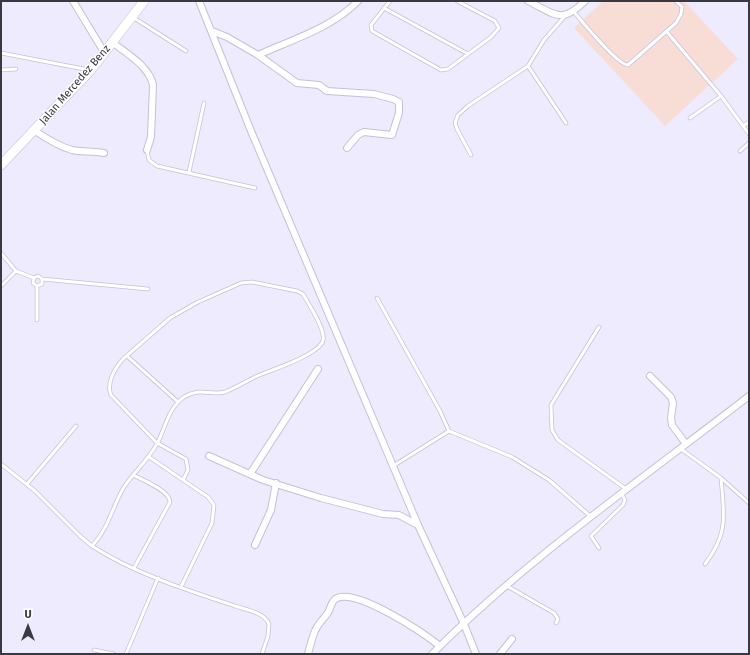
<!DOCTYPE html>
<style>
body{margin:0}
#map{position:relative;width:750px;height:655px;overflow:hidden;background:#eeebfe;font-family:"Fira Sans",sans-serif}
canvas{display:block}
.frame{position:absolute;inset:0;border:2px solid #3a3841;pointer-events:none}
.north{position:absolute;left:8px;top:607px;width:40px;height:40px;-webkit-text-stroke:3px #fff;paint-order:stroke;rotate:0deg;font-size:11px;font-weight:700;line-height:16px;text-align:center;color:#3a3841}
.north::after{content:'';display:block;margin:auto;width:14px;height:18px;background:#3a3841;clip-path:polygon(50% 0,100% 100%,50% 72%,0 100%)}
</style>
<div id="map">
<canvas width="750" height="655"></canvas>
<div class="frame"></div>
<div class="north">U</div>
</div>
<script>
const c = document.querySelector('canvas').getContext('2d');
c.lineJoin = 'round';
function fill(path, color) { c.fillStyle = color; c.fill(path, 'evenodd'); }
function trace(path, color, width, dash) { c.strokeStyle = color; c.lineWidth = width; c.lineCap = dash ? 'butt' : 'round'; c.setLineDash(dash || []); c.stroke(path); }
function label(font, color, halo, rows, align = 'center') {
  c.font = font + ' "Fira Sans",sans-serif'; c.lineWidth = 3; c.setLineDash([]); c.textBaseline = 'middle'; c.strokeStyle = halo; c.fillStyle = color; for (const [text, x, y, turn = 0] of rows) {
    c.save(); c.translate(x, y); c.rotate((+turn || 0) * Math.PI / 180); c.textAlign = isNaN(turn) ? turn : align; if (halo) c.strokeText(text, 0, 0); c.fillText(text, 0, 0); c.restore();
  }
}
const industrial = new Path2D(`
 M603,1H684L738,59L665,126L574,28Z`);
const service = new Path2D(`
 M390,1L371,25L372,31L441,70L448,69L491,37L499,28L495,21L457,1
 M384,8L468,54
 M574,12C583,22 617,65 628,65L676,23L681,14L682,7L676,1
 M134,18L186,51
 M667,32L721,96L690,118
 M1,53L89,70
 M528,66L566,123
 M1,70L16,69
 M721,96L749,134
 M743,126L749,122
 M147,150L149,160L157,166L255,188
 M740,151L749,143
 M471,155L457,129L455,123L458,115L468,106L528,66L544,40L565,16
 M189,172L204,103
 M1,253L16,271L34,278
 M38,276L42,279V284L37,286L33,283L34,278Z
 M42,279L148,289
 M1,286L16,271
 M377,298L440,411L449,431L512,457L549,480L590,516
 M37,320V286
 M599,327L551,405L552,430L558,440L626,489
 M127,356L178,402
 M681,449L721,478L749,503
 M149,457L208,497L214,505L212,523L181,587
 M1,464L35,491L80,536L92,546C109,528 112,507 124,487C134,472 148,460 157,444C165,429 168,408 184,397C200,387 211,396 225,392C235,388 245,382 255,377C271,370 313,357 322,343C329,334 308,303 303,294L297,291L252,282L241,283L198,302L170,318L123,359C115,368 106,383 111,395L157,443L186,459L188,470L183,480
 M393,466L449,431
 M133,475C143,480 170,491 170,502L134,568
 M27,484L76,426
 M92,546C133,573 189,591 235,606C246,610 264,612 269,624L268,636L262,654
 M599,548L591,536L623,505L625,500L621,493
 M705,564C729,533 724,515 721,478
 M507,586L554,613L558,619L556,623
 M94,650L114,654
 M126,654L158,578`);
const minor = new Path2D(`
 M73,1L104,52
 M199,1L251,131L418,525L464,624L476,654
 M528,1C555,14 561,25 585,1
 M212,31L227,37L258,55L297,83L319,85L327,91L374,94L393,99L399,102V113L392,135L364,132L358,135L347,148
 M112,42C127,54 149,66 153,85L151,137L147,150
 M258,55C291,40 332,28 358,1
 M35,131C47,139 58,146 72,150C81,152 93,151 104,153
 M650,376L671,397L673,403L671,418L672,425L686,444
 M209,456L263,480L321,498L383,514L399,515L418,525
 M250,474L318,369
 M255,545L271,510L276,483
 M308,654C310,646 312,638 315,631C318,623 325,618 329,611C331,606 332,600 337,598C358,589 422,632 440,646
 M432,654C528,558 642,479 749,396
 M500,654L512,639`);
const primary = new Path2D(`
 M1,165L91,70L144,1`);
const streetNames = [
 ["Jalan Mercedez Benz",75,85,-49]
];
fill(industrial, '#f7ddd6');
trace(service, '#c4c0d7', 4.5);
trace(minor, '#c4c0d7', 8);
trace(primary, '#c4c0d7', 10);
trace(service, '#fff', 3);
trace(minor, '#fff', 6);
trace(primary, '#fff', 9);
label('11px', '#3a3841', '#fff', streetNames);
</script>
